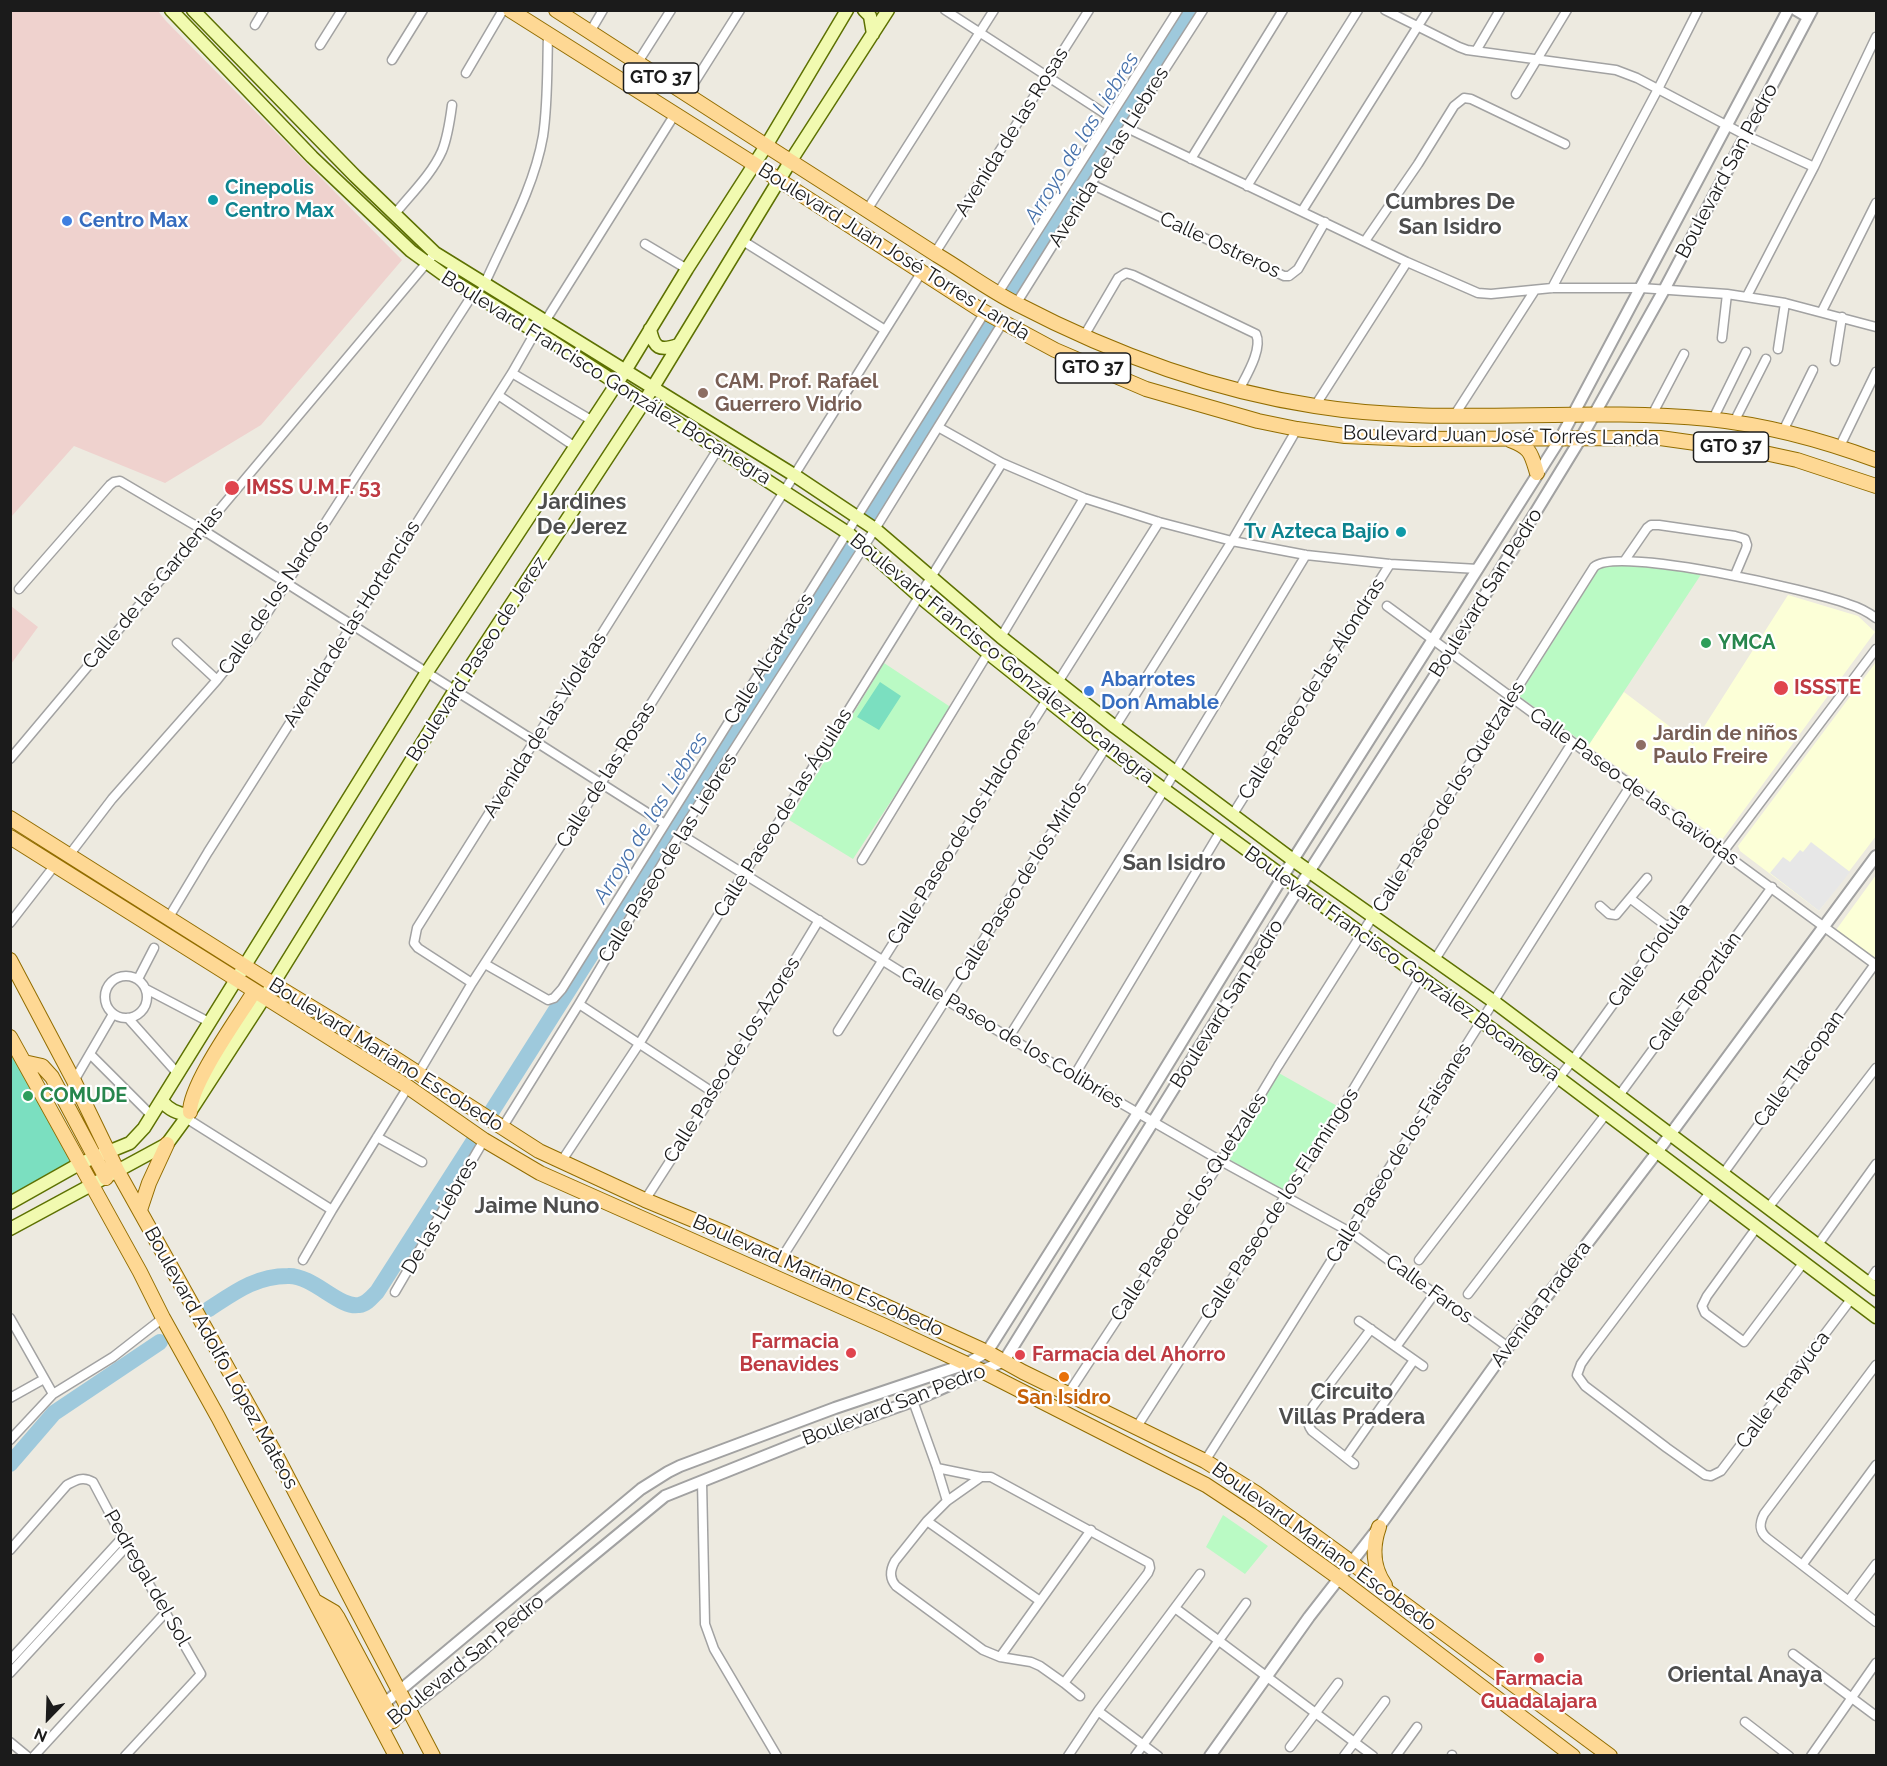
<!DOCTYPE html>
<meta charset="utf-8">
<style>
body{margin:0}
#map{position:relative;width:1887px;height:1766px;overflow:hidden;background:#edeae0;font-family:Raleway,sans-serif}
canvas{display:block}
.frame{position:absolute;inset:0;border:12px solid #1b1b1b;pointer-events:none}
.north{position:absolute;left:18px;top:1688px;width:60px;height:60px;-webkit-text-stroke:4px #fff;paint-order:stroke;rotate:203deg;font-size:16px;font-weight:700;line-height:24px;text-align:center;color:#1b1b1b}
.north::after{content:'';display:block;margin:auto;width:21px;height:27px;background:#1b1b1b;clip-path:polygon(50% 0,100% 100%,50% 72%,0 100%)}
</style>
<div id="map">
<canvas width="1887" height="1766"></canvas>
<div class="frame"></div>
<div class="north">N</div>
</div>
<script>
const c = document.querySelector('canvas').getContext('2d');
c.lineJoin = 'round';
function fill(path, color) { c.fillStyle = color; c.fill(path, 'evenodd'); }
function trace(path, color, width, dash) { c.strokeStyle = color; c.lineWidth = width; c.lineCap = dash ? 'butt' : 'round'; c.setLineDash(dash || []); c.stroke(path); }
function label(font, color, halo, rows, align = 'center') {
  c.font = font + ' Raleway,sans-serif'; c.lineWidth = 4.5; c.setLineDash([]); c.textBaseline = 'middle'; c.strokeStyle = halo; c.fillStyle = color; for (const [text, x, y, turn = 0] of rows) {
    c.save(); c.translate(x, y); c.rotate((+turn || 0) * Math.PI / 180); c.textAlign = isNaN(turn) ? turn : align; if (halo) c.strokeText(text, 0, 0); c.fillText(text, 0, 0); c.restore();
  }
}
const commercial = new Path2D(`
 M11,10L158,11L166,21L402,260L261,425L165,483L74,446L11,517Z
 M11,606L38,627L11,664Z`);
const education = new Path2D(`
 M1788,595L1858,616L1875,632L1721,841L1588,746L1624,692L1693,744Z
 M1876,662V836L1819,911L1740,851L1738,846Z
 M1876,875V960L1836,930Z`);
const park = new Path2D(`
 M1628,563L1702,573L1588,746L1519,696L1601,565Z
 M884,663L952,708L853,859L789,820Z
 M1277,1072L1339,1107L1283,1191L1227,1158Z
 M1223,1515L1268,1546L1245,1574L1206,1547Z`);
const pitch = new Path2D(`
 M880,682L901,696L879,730L857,717Z
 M10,1030L80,1161L10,1199Z`);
const parking = new Path2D(`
 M1811,842L1850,872L1819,911L1770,873L1783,857L1790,862L1800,850L1803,852Z`);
const river = new Path2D(`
 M1013,290L1190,10
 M871,513L990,326
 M492,1111L848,549
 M209,1309C235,1292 256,1276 288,1276C313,1275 340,1309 359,1305C367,1304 372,1297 377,1292L473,1142
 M10,1464L54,1413L160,1342`);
const minor = new Path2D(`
 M945,10L1110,117
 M1385,10L1459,47L1467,50L1616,70L1637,78L1745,135L1814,167
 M255,25L264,10
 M590,32L603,10
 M320,45L342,10
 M1476,51L1500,10
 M392,60L423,10
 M638,62L671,10
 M466,73L503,10
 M687,94L740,10
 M1516,94L1567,10
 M1127,128L1407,262L1478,293L1491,294L1552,288H1641L1727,294L1785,303L1876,327
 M1191,159L1283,10
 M1091,184L1284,276H1289L1298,269L1325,222
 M1247,186L1358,10
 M867,210L994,10
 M1302,211L1428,10
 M394,215C410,195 432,174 442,151C448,136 450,120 452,105
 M743,241L885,330
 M1365,241L1418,164L1454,106L1464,98L1471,99L1565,144
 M645,244L687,269
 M935,253L1089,10
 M485,283C506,236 534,188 543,136C548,103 547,69 548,35
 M1552,288L1658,89L1698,10
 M998,293L1178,10
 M1747,296L1814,167L1876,37
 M1016,304L1091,184L1203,10
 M1822,311L1876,203
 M546,320L675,114
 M1084,336L1118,278L1126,273L1133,275L1256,334C1263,349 1246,376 1239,390
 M1722,338L1727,294
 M1778,349L1785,303
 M1835,361L1842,317
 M512,373L591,420
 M498,395L574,446
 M1315,406L1407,262
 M1652,415L1684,354
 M1454,416L1535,290
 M1713,419L1746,352
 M1734,422L1766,359
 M938,427L1002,463L1084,498L1159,522L1232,541L1306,555L1390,564L1478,569
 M1783,431L1813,370
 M1840,446L1876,372
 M1625,560L1647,528L1651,525H1659L1735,536L1745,539L1747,545L1746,549L1735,575
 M19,589L110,485L114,482L120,481L203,530L665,824
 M1387,606L1876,965
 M1001,637L1084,498
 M177,643L217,680
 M1115,727L1232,541L1297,429
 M10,759L435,253
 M1233,814L1390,564
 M680,834L946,1000L1074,1076L1221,1161L1350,1232L1508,1347
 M70,854L112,799L217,680L253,635L473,294
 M862,860L988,653
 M1631,899L1669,928
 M1600,906L1609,914L1616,915L1647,878
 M169,917L208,852L512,373L536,331
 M10,923L55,865
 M1434,961L1572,743
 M485,964L548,1000L554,998L562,989L985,312
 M105 997a21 21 0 1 1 42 0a21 21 0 1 1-42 0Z
 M138,979L154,948
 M472,983L418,948L414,943L417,928L718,449
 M146,989L209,1022
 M579,1004L714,1093
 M128,1018L178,1074
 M838,1031L1159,522
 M1009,1037L1164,790L1306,555
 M90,1054L152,1116
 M418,1074L472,983L600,785L921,273
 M1074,1076L1220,832
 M74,1081L113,1014
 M1618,1097L1772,887
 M186,1118L332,1210
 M502,1128L579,1004L680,834L875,529L1003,322
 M377,1137L422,1162
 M561,1162L639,1044L744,873L784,814L1002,463
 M1723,1174L1875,964
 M1711,1191L1588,1354L1581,1364L1577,1375L1585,1386L1667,1448L1705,1475L1711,1476L1721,1471L1852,1298
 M645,1200L714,1093L819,920
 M1768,1208L1876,1068
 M1757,1227L1707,1296L1702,1306L1705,1313L1744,1342L1804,1262
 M1817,1246L1876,1164
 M781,1259L1106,747
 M303,1260L332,1210L408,1087
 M1419,1260L1572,1061L1723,852L1876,649
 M1868,1283L1876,1271
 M395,1292L484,1140
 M1468,1294L1606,1114
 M10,1318L53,1394
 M1359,1321L1423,1366
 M1396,1347L1435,1293
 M1876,1365L1764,1514C1759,1524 1759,1531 1767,1538L1876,1622
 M1068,1394L1221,1161L1278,1066L1594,567C1617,545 1813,591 1848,604C1858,607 1868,612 1876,618
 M10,1398L44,1379
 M913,1401L937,1468L947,1501
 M1136,1428L1342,1108L1420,978
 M10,1440L53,1394L113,1357L163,1318
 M1346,1457L1414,1360
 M1205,1461C1348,1236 1487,1009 1631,785
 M1354,1464L1312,1431C1305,1422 1308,1416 1313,1406L1371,1329
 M937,1468L981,1477H991L1149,1563L1150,1568L1148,1573L1064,1683
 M981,1477L947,1501L927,1521L895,1561C890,1570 889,1578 896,1586L983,1650L1000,1657L1031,1662L1040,1666L1064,1683L1080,1696
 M702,1481L705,1624L714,1649L777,1756
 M927,1521L1040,1601
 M10,1550L67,1485C76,1480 83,1476 93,1482L127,1546L201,1674L125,1756
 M1803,1564L1876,1465
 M1849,1600L1876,1564
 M1175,1608L1373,1756
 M1793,1654L1876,1716
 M1000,1657L1091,1530
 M10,1660L123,1537
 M10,1673L127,1546
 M1098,1711L1158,1756
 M1745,1722L1789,1756
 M10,1742L27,1756
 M1290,1747L1338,1683
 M34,1756L166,1612
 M1068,1756L1098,1711L1200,1574
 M1135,1756L1246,1603
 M1344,1756L1385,1701
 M1396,1756L1417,1727
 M1452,1756V1755
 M1811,1756L1876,1663`);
const tertiary = new Path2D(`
 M1796,10L1808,17
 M380,1707L641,1489L668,1472L680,1466L835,1408L966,1364L987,1352L1138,1113L1293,860L1560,439L1788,10
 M387,1726L479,1653L529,1608L665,1496L805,1440L913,1401L1004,1361L1298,889L1450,652L1581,438L1664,290L1812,10
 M1210,1756L1309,1617L1379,1527L1508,1347L1664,1143L1876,856`);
const secondary = new Path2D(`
 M171,10L312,157L411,251L451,280L553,342L848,533L919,596L988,653L1106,747L1559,1078L1876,1317
 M193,10L355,176L435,253L794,475L875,529L1001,637L1115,727L1293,860L1493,1001L1876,1289
 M864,10L870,16L873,34
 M650,329C654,349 660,351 678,345
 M162,1101C169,1110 177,1113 188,1115
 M10,1203L81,1163L130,1143L144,1128L427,672L625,371L687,269L766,146L847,10
 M10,1229L167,1144L186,1118L273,984L455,690L644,402L790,162L888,10`);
const primary = new Path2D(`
 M510,10L754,164L979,309L1055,350L1146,389L1258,421L1297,429L1345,436L1413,439L1660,438L1760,452L1797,460L1876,486
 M556,10C649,70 741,130 834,189C868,211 903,233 937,255C964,271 989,290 1017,304C1111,353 1210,390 1315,406C1445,427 1578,406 1709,419C1767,425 1822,440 1876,460
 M1510,440C1531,448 1531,453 1537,473
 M10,818L273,984L382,1050L539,1151L645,1200L725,1233L987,1352L1023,1372L1205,1461L1256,1493L1351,1562L1391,1594L1610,1756
 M10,837L408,1087L484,1140L540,1173L885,1326L982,1371L1206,1485L1250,1514L1339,1578L1573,1756
 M10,960L74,1081L118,1172L276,1455L433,1756
 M10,1037L140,1272L163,1318L218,1417L396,1756
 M24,1062L42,1066L52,1077L106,1178
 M190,1112C190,1084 238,1018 254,992
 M140,1210L149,1183L167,1144
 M1379,1527C1372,1547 1373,1568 1385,1585
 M315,1601L334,1612L338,1618L393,1721`);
const markers = [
 [213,200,6,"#0f9aa8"],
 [67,221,6,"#3f7fe0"],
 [703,393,6,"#8d6e63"],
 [232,488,8,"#e0444e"],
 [1401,532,6,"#0f9aa8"],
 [1706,643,6,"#2e9e5b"],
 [1781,688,8,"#e0444e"],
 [1089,691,6,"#3f7fe0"],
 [1641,745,6,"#8d6e63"],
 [28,1096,6,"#2e9e5b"],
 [851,1353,6,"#e0444e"],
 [1020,1355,6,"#e0444e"],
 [1064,1377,6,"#e8710a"],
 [1539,1658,6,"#e0444e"]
];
const shields = [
 [661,78,75],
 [1093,368,75],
 [1731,447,75]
];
const shieldNames = [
 ["GTO 37",661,78],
 ["GTO 37",1093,368],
 ["GTO 37",1731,447]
];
const streetNames = [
 ["Avenida de las Rosas",1012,132,-58],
 ["Avenida de las Liebres",1109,157,-58],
 ["Boulevard San Pedro",1727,171,-62],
 ["Calle Ostreros",1220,245,25],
 ["Boulevard Juan José Torres Landa",894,252,32],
 ["Boulevard Francisco González Bocanegra",606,378,32],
 ["Boulevard Juan José Torres Landa",1501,436,1],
 ["Calle de las Gardenias",153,588,-50],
 ["Boulevard San Pedro",1486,593,-58],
 ["Calle de los Nardos",274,598,-56],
 ["Avenida de las Hortencias",352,624,-58],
 ["Boulevard Paseo de Jerez",477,659,-57],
 ["Calle Alcatraces",769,659,-58],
 ["Boulevard Francisco González Bocanegra",1002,659,39],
 ["Calle Paseo de las Alondras",1312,689,-58],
 ["Avenida de las Violetas",545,725,-58],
 ["Calle de las Rosas",606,775,-58],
 ["Calle Paseo de las Gaviotas",1634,787,36],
 ["Calle Paseo de los Quetzales",1449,797,-58],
 ["Calle Paseo de las Águilas",783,813,-58],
 ["Calle Paseo de los Halcones",962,832,-58],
 ["Calle Paseo de las Liebres",668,858,-58],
 ["Calle Paseo de los Mirlos",1021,882,-58],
 ["Calle Cholula",1649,955,-54],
 ["Boulevard Francisco González Bocanegra",1402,964,36],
 ["Calle Tepoztlán",1695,992,-54],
 ["Boulevard San Pedro",1227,1004,-58],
 ["Calle Paseo de los Colibríes",1012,1038,31],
 ["Boulevard Mariano Escobedo",386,1055,32],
 ["Calle Paseo de los Azores",732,1060,-58],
 ["Calle Tlacopan",1799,1069,-54],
 ["Calle Paseo de los Faisanes",1399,1153,-58],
 ["Calle Paseo de los Flamingos",1280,1204,-57],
 ["Calle Paseo de los Quetzales",1189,1207,-57],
 ["De las Liebres",440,1216,-60],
 ["Boulevard Mariano Escobedo",818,1276,24],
 ["Calle Faros",1429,1289,36],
 ["Avenida Pradera",1541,1304,-53],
 ["Boulevard Adolfo López Mateos",221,1358,61],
 ["Calle Tenayuca",1783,1390,-53],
 ["Boulevard San Pedro",894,1405,-21],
 ["Boulevard Mariano Escobedo",1324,1547,36],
 ["Pedregal del Sol",147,1578,60],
 ["Boulevard San Pedro",466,1660,-39]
];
const cultureNames = [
 ["Cinepolis",225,188],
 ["Centro Max",225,211],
 ["Tv Azteca Bajío",1389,532,"right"]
];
const shopNames = [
 ["Centro Max",79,221],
 ["Abarrotes",1101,680],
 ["Don Amable",1101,703]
];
const educationNames = [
 ["CAM. Prof. Rafael",715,382],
 ["Guerrero Vidrio",715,405],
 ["Jardin de niños",1653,734],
 ["Paulo Freire",1653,757]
];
const healthNames = [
 ["IMSS U.M.F. 53",246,488],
 ["ISSSTE",1794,688],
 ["Farmacia",839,1342,"right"],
 ["Benavides",839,1365,"right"],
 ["Farmacia del Ahorro",1032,1355],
 ["Farmacia",1539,1679,"center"],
 ["Guadalajara",1539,1702,"center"]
];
const leisureNames = [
 ["YMCA",1718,643],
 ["COMUDE",40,1096]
];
const foodNames = [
 ["San Isidro",1064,1398]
];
const waterNames = [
 ["Arroyo de las Liebres",1082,138,-58],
 ["Arroyo de las Liebres",651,818,-58]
];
const quarterNames = [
 ["Cumbres De",1450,202],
 ["San Isidro",1450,227],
 ["Jardines",582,502],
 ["De Jerez",582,527],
 ["San Isidro",1174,863],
 ["Jaime Nuno",537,1206],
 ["Circuito",1352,1392],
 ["Villas Pradera",1352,1417],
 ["Oriental Anaya",1745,1675]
];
fill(commercial, '#efd2ce');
fill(education, '#fcffd7');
fill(park, '#bafac4');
fill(pitch, '#7bdfc0');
fill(parking, '#e7e7e7');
trace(river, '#9ec9dc', 16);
trace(minor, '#a2a2a2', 11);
trace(tertiary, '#a2a2a2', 14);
trace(secondary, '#5d7102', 15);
trace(primary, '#926d00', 16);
trace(minor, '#fff', 8);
trace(tertiary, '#fff', 10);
trace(secondary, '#f1fab0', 12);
trace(primary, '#fed894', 14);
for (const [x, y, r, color] of markers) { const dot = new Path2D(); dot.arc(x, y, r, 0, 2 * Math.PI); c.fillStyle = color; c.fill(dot); trace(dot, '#fff', 2); }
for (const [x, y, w] of shields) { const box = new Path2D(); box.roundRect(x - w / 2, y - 15, w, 30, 4.5); c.fillStyle = '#fff'; c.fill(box); trace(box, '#1b1b1b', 1.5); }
label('bold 18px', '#1b1b1b', null, shieldNames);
label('20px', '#1b1b1b', '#fff', streetNames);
label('bold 20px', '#0d838f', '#fff', cultureNames, 'left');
label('bold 20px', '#366cbe', '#fff', shopNames, 'left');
label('bold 20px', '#785e54', '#fff', educationNames, 'left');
label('bold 20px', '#be3a42', '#fff', healthNames, 'left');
label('bold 20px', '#27864d', '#fff', leisureNames, 'left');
label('bold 20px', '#c56008', '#fff', foodNames);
label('italic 21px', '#4671ab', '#fff', waterNames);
label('bold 22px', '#4e4e4e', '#fff', quarterNames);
</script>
